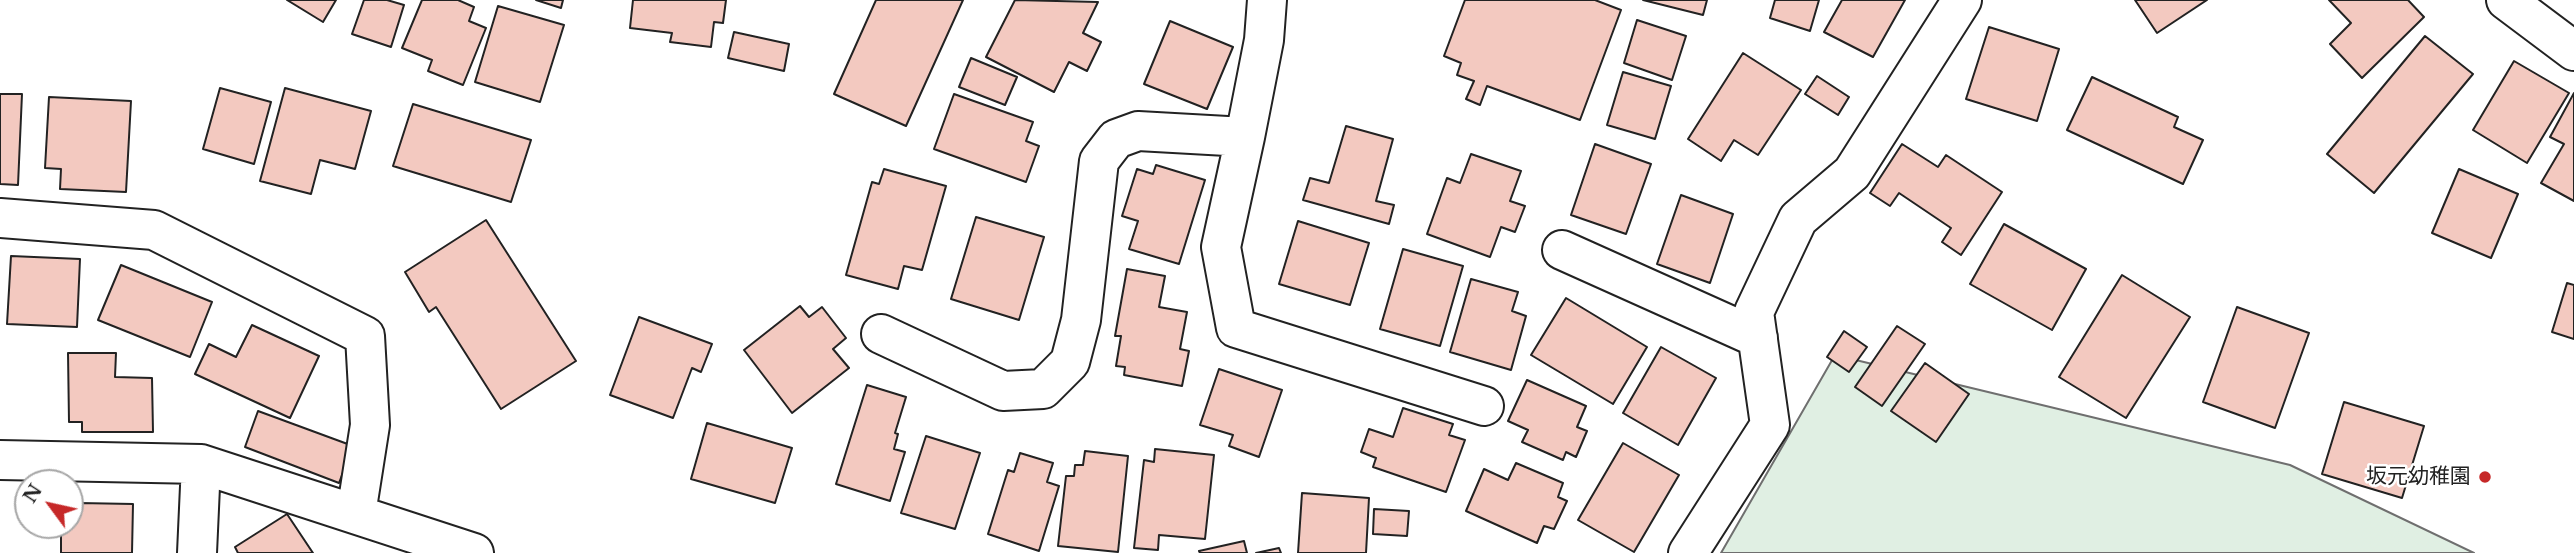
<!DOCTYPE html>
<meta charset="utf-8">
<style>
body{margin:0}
#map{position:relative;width:2574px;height:553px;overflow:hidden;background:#fff;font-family:"Libre Baskerville",serif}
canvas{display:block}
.north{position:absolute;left:14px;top:469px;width:70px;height:70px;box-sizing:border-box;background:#fff;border:2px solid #a7a7a7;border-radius:50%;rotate:303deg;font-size:19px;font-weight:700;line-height:28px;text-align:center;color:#222}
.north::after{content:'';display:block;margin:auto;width:24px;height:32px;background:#c62828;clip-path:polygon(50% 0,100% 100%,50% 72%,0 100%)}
</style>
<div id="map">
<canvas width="2574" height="553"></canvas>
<div class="north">N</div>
</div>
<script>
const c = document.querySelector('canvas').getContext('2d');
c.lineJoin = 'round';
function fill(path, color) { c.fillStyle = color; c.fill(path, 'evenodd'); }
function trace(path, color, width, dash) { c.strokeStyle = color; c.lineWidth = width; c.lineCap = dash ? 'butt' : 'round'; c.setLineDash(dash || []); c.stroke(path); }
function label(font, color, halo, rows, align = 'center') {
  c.font = font + ' "Libre Baskerville","Noto Sans JP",serif'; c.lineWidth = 5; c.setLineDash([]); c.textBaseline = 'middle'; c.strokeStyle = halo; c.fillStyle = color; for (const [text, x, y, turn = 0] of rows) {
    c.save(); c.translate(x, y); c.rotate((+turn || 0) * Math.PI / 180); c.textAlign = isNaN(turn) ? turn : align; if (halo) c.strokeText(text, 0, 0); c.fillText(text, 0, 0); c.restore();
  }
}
const green = new Path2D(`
 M1835,355L2290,465L2474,553H1721Z`);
const building = new Path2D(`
 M287,0H336L323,22Z
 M364,0H387L404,5L391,47L352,34Z
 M422,0H458L474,7L469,21L486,28L463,85L428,71L432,60L402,48Z
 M536,0H563L561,8Z
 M633,0H726L723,23L714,22L711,47L670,42L672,33L630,28Z
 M876,0H963L906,126L834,94Z
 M1015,0L1098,2L1083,33L1101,42L1087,71L1069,62L1054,92L986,57Z
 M1465,0H1595L1621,10L1580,120L1487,86L1480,105L1466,99L1474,81L1457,75L1461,63L1444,56Z
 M1643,0H1707L1703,15Z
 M1775,0H1819L1810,31L1770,18Z
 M1842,0H1905L1873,57L1824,32Z
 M2135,0H2207L2157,33Z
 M2329,0H2408L2424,17L2362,78L2330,44L2351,23Z
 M498,6L564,25L540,102L475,82Z
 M1637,20L1686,36L1672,80L1624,63Z
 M1170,21L1233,47L1207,109L1144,84Z
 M1989,27L2059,49L2037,121L1966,99Z
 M734,32L789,44L784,71L728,58Z
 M2425,36L2473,74L2374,193L2327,154Z
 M1743,53L1801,90L1758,155L1734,140L1721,161L1688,139Z
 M971,58L1017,77L1005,105L959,87Z
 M2514,61L2569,93L2527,163L2473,130Z
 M1623,72L1671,86L1655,139L1607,125Z
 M1817,76L1849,97L1838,115L1805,94Z
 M2092,77L2178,117L2174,127L2203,140L2183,184L2067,130Z
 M220,88L271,102L254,164L203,149Z
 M285,88L371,111L355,169L320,160L311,194L260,181Z
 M2574,93V201L2541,183L2564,144L2550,137Z
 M0,94H22L18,185L0,184Z
 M954,94L1033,122L1026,141L1039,146L1026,182L934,149Z
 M49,97L131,101L126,192L60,189L61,169L45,168Z
 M413,104L531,140L511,202L393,166Z
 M1346,126L1393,139L1376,201L1394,205L1389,224L1303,200L1310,178L1329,183Z
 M1595,144L1651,164L1626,234L1571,215Z
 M1902,144L1938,167L1946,155L2002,192L1961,255L1942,242L1951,228L1899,193L1890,206L1870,193Z
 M1471,154L1521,171L1510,201L1525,206L1515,232L1501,227L1490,257L1427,234L1447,178L1460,183Z
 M1156,165L1205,180L1179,264L1129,249L1138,221L1122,216L1137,169L1153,174Z
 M884,169L946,186L922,270L904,266L898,289L846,275L872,182L879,184Z
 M2459,169L2518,194L2491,258L2432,233Z
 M1681,195L1733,214L1710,283L1657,264Z
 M976,217L1044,237L1019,320L951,299Z
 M486,220L576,361L501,409L436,307L429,312L405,272Z
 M1298,221L1369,243L1350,305L1279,284Z
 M2004,224L2086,269L2052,330L1970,284Z
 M1403,249L1463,266L1440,346L1380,329Z
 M11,256L80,259L77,327L7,324Z
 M121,265L212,302L190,357L98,320Z
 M1127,269L1165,276L1159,307L1187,312L1180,349L1189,351L1182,386L1124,375L1125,367L1116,366L1121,336H1115Z
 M2122,275L2190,317L2126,418L2059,377Z
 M1471,279L1518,292L1512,311L1526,316L1511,370L1450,352Z
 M2567,283L2574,285V339L2552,332Z
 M1566,298L1647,347L1613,404L1531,355Z
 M800,306L809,317L822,307L846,338L833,349L849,368L792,413L744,350Z
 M2237,307L2309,333L2275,428L2203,402Z
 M639,317L712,344L701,372L692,368L673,418L610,395Z
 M252,325L319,356L290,418L195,374L209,344L236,357Z
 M1897,326L1925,344L1882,406L1855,387Z
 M1844,331L1867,347L1849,372L1827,357Z
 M1661,347L1716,378L1678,445L1623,413Z
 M68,353H116L115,377L152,378L153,432H82V422H69Z
 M1925,363L1969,394L1936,442L1891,411Z
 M1219,369L1282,390L1259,457L1229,446L1233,435L1200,425Z
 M1527,380L1586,406L1577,427L1587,431L1576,457L1566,452L1563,460L1522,442L1528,430L1508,421Z
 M867,385L906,397L895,433L898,434L894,449L905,452L890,501L836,484Z
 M2344,402L2424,426L2402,498L2322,474Z
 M1403,408L1453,424L1449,435L1465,440L1446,492L1373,467L1376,458L1361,452L1369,429L1393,437Z
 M258,411L353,446L339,483L245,447Z
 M707,423L792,448L775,503L691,479Z
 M926,436L980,453L955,529L901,513Z
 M1623,443L1679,475L1634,552L1578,520Z
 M1155,449L1214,455L1205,539L1159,535L1158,550L1134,548L1144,460L1154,462Z
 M1085,451L1128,456L1118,552L1058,546L1066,476H1074L1075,465H1083Z
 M1020,453L1053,463L1047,482L1059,486L1039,551L988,534L1008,470L1014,472Z
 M1516,463L1563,483L1558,497L1567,501L1554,529L1544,526L1537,543L1466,511L1484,469L1508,480Z
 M1302,493L1369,498L1366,553H1298Z
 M79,503L133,504L132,553H61V525H70V516H79Z
 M1374,509L1409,511L1407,536L1373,534Z
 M287,514L313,553H238L235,547Z
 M1244,541L1247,553H1200L1199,551Z
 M1279,548L1281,553H1256Z`);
const minor = new Path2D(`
 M2506,0L2574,51
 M1245,137L1221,247L1236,328L1484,406
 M0,218L154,230L365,336L370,425L356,514
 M1562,250L1758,338
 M881,334L1003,391L1043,389L1070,362L1081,320L1099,161L1116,139L1138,131L1245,137L1264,40L1267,0
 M0,460L201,464L474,553
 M197,553L201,464
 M1688,553L1770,425L1754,312L1798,219L1852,173L1962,0`);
const markers = [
 [2485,477,7,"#c62828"]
];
const poiNames = [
 ["坂元幼稚園",2471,477]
];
fill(green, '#e0efe3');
trace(green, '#6f6f6f', 2);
fill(building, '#f3c9c0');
trace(building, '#222', 2);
trace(minor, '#222', 42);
trace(minor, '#fff', 38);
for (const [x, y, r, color] of markers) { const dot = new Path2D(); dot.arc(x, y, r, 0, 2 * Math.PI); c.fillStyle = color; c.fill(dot); trace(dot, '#fff', 2.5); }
label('21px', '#222', '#fff', poiNames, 'right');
</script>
